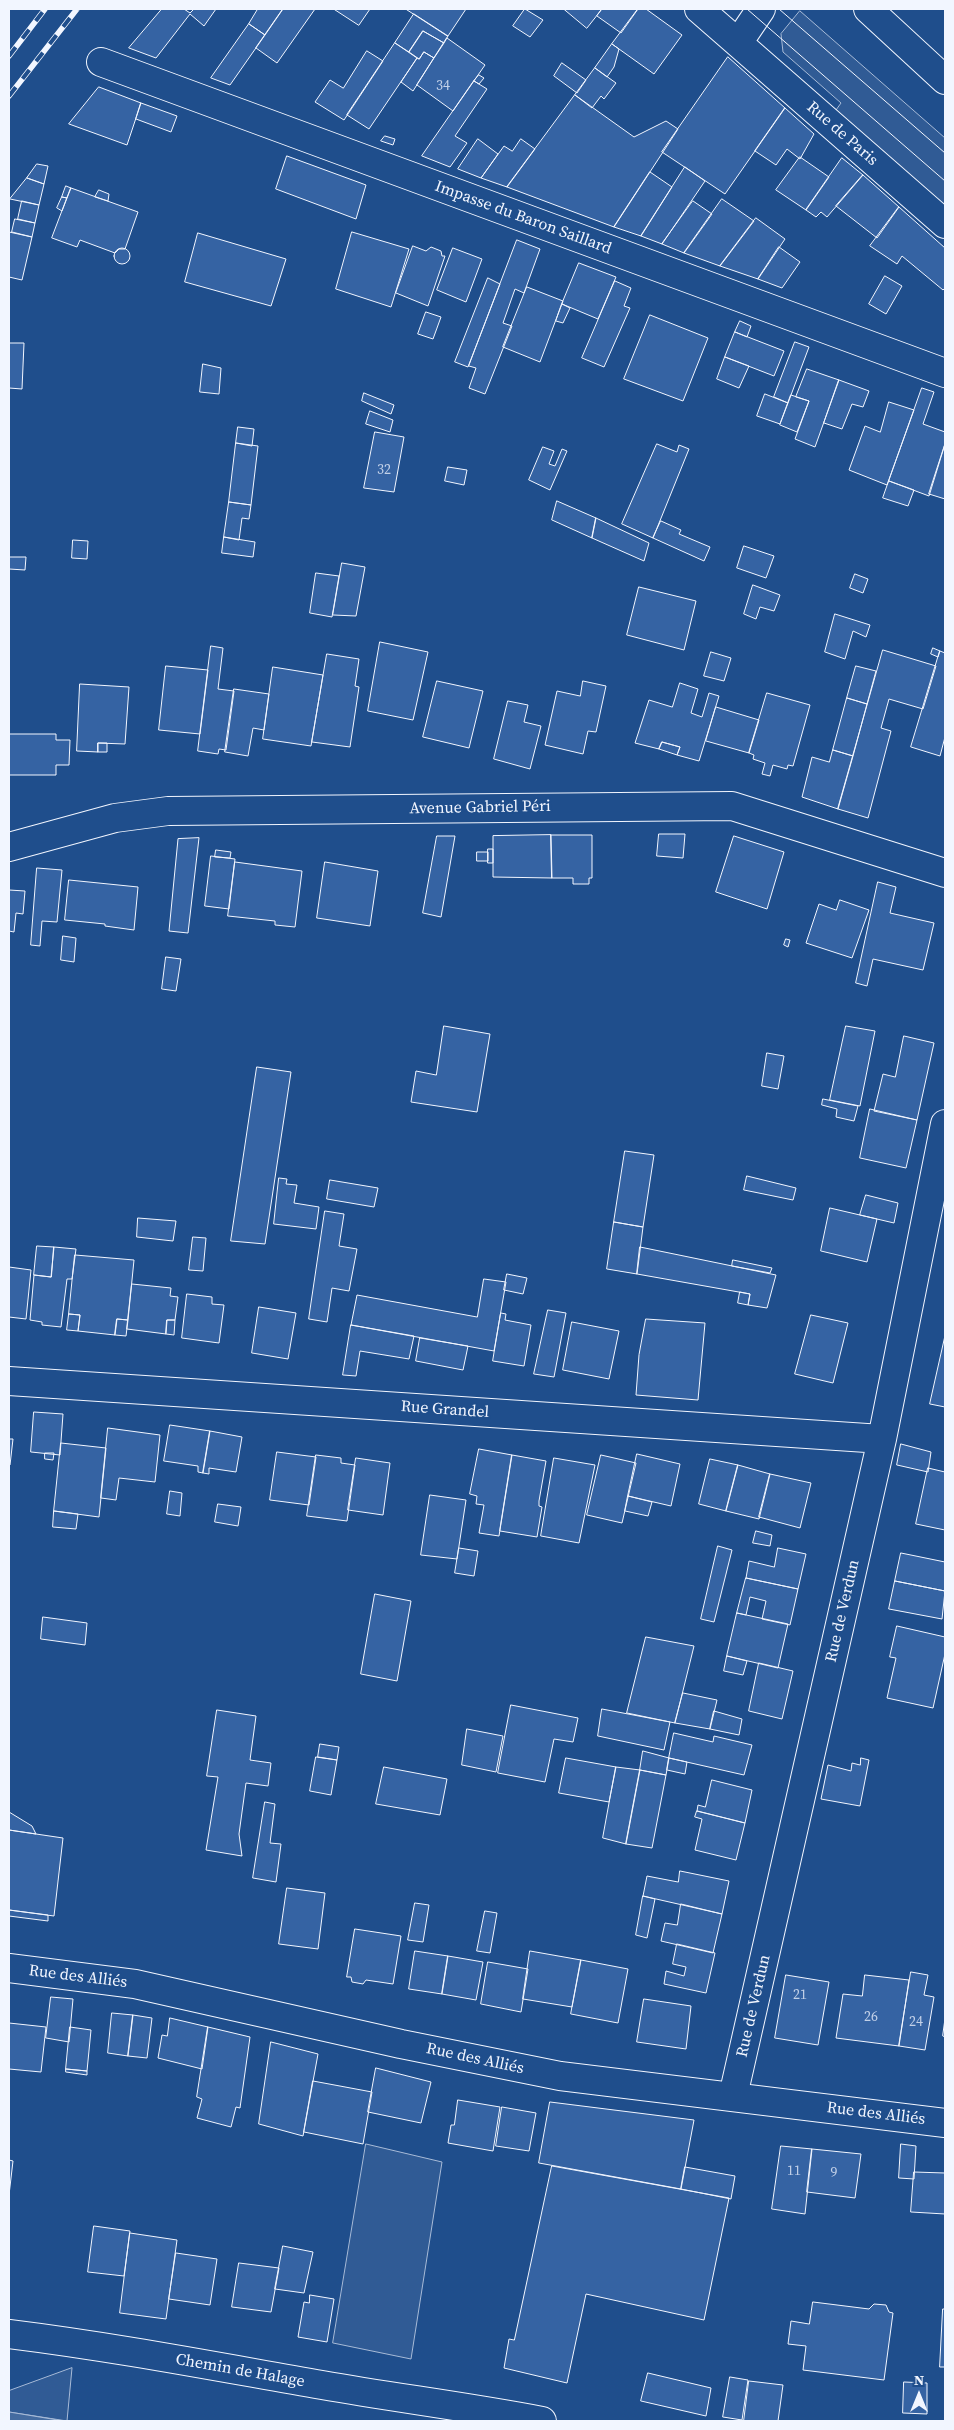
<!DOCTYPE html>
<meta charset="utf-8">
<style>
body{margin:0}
#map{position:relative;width:954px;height:2430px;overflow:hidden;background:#1f4e8c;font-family:"Source Serif 4",serif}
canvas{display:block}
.frame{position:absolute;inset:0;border:10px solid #f2f6ff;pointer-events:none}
.north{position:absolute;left:894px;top:2370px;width:50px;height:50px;-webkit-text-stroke:4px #1f4e8c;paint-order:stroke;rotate:0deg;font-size:14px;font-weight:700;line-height:20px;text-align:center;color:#f2f6ff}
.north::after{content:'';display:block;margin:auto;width:18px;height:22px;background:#f2f6ff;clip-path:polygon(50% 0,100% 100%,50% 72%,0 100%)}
</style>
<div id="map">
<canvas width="954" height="2430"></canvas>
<div class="frame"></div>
<div class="north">N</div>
</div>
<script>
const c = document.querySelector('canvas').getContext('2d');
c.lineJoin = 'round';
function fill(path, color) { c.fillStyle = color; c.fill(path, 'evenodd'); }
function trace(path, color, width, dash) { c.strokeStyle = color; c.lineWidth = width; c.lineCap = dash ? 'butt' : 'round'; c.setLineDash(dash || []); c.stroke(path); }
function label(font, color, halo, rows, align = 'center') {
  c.font = font + ' "Source Serif 4",serif'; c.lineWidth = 4; c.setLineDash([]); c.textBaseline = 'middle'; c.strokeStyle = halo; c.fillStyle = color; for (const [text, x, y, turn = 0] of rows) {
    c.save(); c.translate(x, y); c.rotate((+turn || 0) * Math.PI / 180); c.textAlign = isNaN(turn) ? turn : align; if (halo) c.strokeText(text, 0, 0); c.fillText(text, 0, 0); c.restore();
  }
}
const built = new Path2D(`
 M800,11L945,138V209L836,110L841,103L783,52L781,34Z
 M366,2144L442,2162L411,2359L333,2343Z
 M72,2368L67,2421L9,2412V2391Z`);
const water = new Path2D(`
 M9,2412L64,2421H9Z`);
const building = new Path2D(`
 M162,9H184L190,13L194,9H216L204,26L190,14L156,58L129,48Z
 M258,9H283L265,35L249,24Z
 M283,9H315L277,63L256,48Z
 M334,9H370L359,25Z
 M406,9H466L448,36Z
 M525,9L543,20L530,37L513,26Z
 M564,9H602L587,28Z
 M602,9H638L621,33L597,16Z
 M638,9H646L682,35L654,74L612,44Z
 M414,14L448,36L444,43L423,31L409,52L395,43Z
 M249,24L265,35L230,85L211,78Z
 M423,31L444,43L434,58L424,52L419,59L409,52Z
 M447,38L485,65L453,111L417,85Z
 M395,43L417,58L369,129L347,115Z
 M612,44L619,49L614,67L607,77L595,68Z
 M367,51L383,61L344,120L315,102L330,80L343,88Z
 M424,52L434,58L413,91L401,82L417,58L419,59Z
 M728,57L785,108L725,194L662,152Z
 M562,63L586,80L577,93L554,76Z
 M595,68L616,83L604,99L601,96L592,108L575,95Z
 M479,75L484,78L479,84L474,81Z
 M474,81L487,89L455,136L467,143L450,167L422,156Z
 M99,87L141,103L127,145L69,124Z
 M575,95L634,137L666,121L678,129L614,227L507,187Z
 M141,103L177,116L171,132L136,119Z
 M785,108L814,134L800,159L787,149L776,165L755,151Z
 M385,136L395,139L393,145L381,141Z
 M478,139L498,154L481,178L458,169Z
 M521,139L535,149L507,187L481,178L504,146L512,151Z
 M287,156L366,185L356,219L276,189Z
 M800,157L829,177L806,210L776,190Z
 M842,158L863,175L827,217L821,212L816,217L806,210Z
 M37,164L48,166L44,184L27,178Z
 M685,167L705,181L662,244L641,236Z
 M650,172L672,187L641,236L614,227Z
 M863,175L899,207L877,238L836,206Z
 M27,178L44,184L39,205L10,199Z
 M66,186L71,188L67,198L62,197Z
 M71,188L138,212L125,249H119L115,253L80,240L77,247L52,238Z
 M99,190L109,194L108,201L95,197Z
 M62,197L67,198L62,211L57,208Z
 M722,199L754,221L720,266L684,253Z
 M22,201L39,205L35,223L18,219Z
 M693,201L712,214L684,253L662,244Z
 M899,207L945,248V288L943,290L902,256L897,264L870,246Z
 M756,218L785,239L758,279L720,266Z
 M15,219L35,223L32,237L12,232Z
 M9,232L32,237L22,280L9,277Z
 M352,232L409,249L391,307L336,289Z
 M198,233L286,259L271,306L185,282Z
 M517,240L540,249L524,293L515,289L503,323L512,326L485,394L469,388L476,368L469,366Z
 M413,246L426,251L431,247L441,251L442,256H445L428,306L396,293Z
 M779,247L800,262L782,288L758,279Z
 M453,248L482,259L466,302L437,290Z
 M114 256a8 8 0 1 1 16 0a8 8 0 1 1-16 0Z
 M579,263L616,277L598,319L562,304Z
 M885,276L902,286L886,314L869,304Z
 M488,278L500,284L468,367L455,362Z
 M615,281L631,288L624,306L630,308L604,367L582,358Z
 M527,287L563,301L540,362L503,347Z
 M562,304L570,308L563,323L556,321Z
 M426,312L441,317L433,339L418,334Z
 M650,315L708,338L683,401L624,379Z
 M740,321L751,326L747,337L735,332Z
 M735,332L784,351L774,376L725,357Z
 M795,342L809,347L788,403L774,397Z
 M9,343H24L22,389L9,388Z
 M725,357L749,366L739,388L717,379Z
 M203,364L221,368L219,394L200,392Z
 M807,369L839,380L815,447L795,439L809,401L796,397Z
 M839,380L869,391L863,407L852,404L842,429L824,423Z
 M922,388L934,392L923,424L945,432V444L929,496L889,481Z
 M364,393L394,405L391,414L362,401Z
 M765,394L788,403L780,424L757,416Z
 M791,395L809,401L797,432L780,425Z
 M889,402L914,410L887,485L849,470L865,426L880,432Z
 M370,411L393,420L390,432L366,424Z
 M238,427L254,429L252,446L236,443Z
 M375,432L404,437L394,492L364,488Z
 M236,443L258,446L251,505L229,502Z
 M657,444L677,452L679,445L689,449L653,538L622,524Z
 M945,444V499L929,494Z
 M543,447L554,451L549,464L555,466L562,449L567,451L550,490L529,480Z
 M448,467L467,470L464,485L445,481Z
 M889,481L914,490L908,506L883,498Z
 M557,501L596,518L592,538L552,520Z
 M229,502L251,505L249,519L242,518L239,540L224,537Z
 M596,518L649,543L644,561L592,538Z
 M661,521L681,530L679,534L710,547L704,561L653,538Z
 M224,537L255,542L253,557L222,553Z
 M73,540L88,541L87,559L72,558Z
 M744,546L774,556L766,578L737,568Z
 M9,557H26L25,570L9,569Z
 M342,563L365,567L356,616L333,615Z
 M316,573L339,576L332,617L310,613Z
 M855,574L868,579L863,593L850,588Z
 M753,585L780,595L774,611L760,607L756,619L744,614Z
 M639,587L696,601L684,650L627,635Z
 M835,614L870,625L866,637L853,631L845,659L825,652Z
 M380,642L428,652L413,720L368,711Z
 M211,646L223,648L218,689L234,691L226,750L219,749L218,754L198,751Z
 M933,648L940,651L938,657L931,654Z
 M883,650L936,666L923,709L889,699L881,728L891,731L868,818L838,809Z
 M940,651L945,653V737L940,756L911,747Z
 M711,652L731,658L724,681L704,676Z
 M327,654L359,659L355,686L359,687L350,747L312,742Z
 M166,666L208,670L200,734L159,730Z
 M856,666L876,671L867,704L847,698Z
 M273,667L323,675L311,746L263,739Z
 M437,681L483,691L469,748L423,737Z
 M583,681L606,686L596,732L588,731L583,754L545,745L557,691L580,696Z
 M680,683L698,689L691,713L702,717L709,693L719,696L699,761L677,755L680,747L662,742L659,749L635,743L649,700L672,707Z
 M80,684L129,687L125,744L98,743V752L77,751Z
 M234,689L269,694L264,730L253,728L248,756L225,752Z
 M767,693L810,705L793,766L788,765L787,769L773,765L770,776L762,774L765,763L753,759L754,755L749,753Z
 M847,698L867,704L853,756L833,750Z
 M508,701L528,705L524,722L541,726L530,769L494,759Z
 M716,707L759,720L749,753L706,741Z
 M9,734H56V740H70L69,765H56V775H9Z
 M662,742L680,747L677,755L659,749Z
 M98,743H107V752H98Z
 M833,750L853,756L838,809L802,797L812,757L829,762Z
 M659,834H685L683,858L657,856Z
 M551,835L552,878L493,877V836Z
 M551,835H592V878H589V884H573V878H552Z
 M437,836H455L441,917L423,913Z
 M734,836L784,852L767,909L716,892Z
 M199,838L188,933L169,931L178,839Z
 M488,849H493V863H488Z
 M216,850L231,852L230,858L215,857Z
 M477,852H488V861H477Z
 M211,856L235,859L229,909L205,906Z
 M235,862L302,871L295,927L275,925V921L228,916Z
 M325,862L378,871L370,926L317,918Z
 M37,868L62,870L57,922L42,921L40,946L31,945Z
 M69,880L138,887L134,930L105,926V924L65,920Z
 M878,882L896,887L890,913L934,923L923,970L873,959L867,986L856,983Z
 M9,890L25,891L23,914L16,913L14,932L9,931Z
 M840,900L869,910L852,958L806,943L819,904L836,910Z
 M63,936L76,938L74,962L61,960Z
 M786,939L790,940L788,947L784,945Z
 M166,957L181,959L176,991L162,989Z
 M444,1026L490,1034L477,1112L411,1102L416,1071L436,1075Z
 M846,1026L875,1031L860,1106L830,1100Z
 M904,1036L934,1043L917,1120L874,1111L883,1074L895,1077Z
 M767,1053L784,1056L778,1089L762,1086Z
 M257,1067L291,1072L265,1244L231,1241Z
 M823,1099L858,1106L854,1121L836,1117L837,1109L822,1105Z
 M870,1109L917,1120L906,1168L860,1158Z
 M625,1151L654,1155L643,1227L614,1222Z
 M747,1176L796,1188L793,1200L744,1190Z
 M279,1178L287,1179L286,1184L297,1185L294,1203L319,1207L316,1229L274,1224Z
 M330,1180L378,1188L374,1207L327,1199Z
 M866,1195L898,1203L894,1223L860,1215Z
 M830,1208L877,1219L867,1262L821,1251Z
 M325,1211L344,1214L339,1246L357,1249L349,1291L332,1288L327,1322L309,1319Z
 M138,1218L176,1221L173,1241L137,1237Z
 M614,1222L643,1227L637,1274L607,1269Z
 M193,1237L206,1238L203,1271L189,1270Z
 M37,1246L54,1247L51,1277L34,1275Z
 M54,1247L76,1249L72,1279H67L61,1327L42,1325V1322L30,1320L34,1275L51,1277Z
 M640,1247L776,1275L767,1308L748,1305L750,1294L637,1274Z
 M75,1255L134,1260L128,1320L117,1319L115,1335L78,1331L80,1315L69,1314Z
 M733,1260L772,1268L770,1273L732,1266Z
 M9,1267L31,1270L26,1319L9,1317Z
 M507,1274L527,1278L523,1294L504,1290Z
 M484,1279L506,1282L494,1351L351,1325L357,1295L477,1317Z
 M132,1284L171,1288L170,1296L178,1297L175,1320H167L166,1334L127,1329Z
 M740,1292L750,1294L748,1305L738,1303Z
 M187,1294L212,1297V1304L224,1305L219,1343L182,1338Z
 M259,1307L296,1313L288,1359L252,1353Z
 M548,1310L566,1313L554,1377L534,1374Z
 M501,1313L506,1314L505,1320L531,1325L524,1366L493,1361Z
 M69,1314L80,1315L78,1331L67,1330Z
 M811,1315L848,1323L833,1383L795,1374Z
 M117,1319L128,1320L126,1336L115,1335Z
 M646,1319L705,1323L698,1400L636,1395L639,1355Z
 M167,1320H175L174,1335L166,1334Z
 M572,1322L619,1331L609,1379L563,1370Z
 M351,1325L414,1336L409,1359L360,1351L356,1376L343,1375Z
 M945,1336V1407L930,1404Z
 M420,1338L468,1346L463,1370L416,1361Z
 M34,1412L63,1414L60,1455L31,1452Z
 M170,1425L210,1431L203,1473L198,1472V1466L164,1461Z
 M108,1428L160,1435L155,1482L119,1478L116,1500L101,1498Z
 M210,1431L242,1437L236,1472L209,1468V1474L203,1473Z
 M9,1439H13L10,1465H9Z
 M61,1443L106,1448L99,1517L54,1511Z
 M901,1444L931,1452L928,1472L897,1465Z
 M479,1449L512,1455L499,1536L479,1533L484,1505L476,1504L477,1496L470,1494Z
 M277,1452L316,1457L309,1505L270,1500Z
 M45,1453H54L53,1460L45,1459Z
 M637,1454L680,1464L671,1506L628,1496Z
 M316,1455L341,1458V1463L355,1465L347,1521L307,1516Z
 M512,1455L546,1461L539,1501V1506L542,1507L537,1537L500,1531Z
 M601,1455L636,1463L622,1523L587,1515Z
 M356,1458L390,1463L383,1515L348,1510Z
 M554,1458L595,1465L579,1543L541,1536Z
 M710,1459L738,1465L726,1511L699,1504Z
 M738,1465L770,1474L759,1519L726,1511Z
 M928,1468L945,1472V1530L916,1524Z
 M770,1474L811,1483L800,1528L759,1517Z
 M170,1491L182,1493L180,1516L167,1514Z
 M430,1495L466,1500L457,1559L421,1555Z
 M628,1496L652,1502L648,1516L625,1511Z
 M218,1504L241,1507L238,1526L215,1522Z
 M54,1511L78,1514L76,1529L53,1527Z
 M756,1531L772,1535L770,1546L753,1543Z
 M718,1546L732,1550L714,1622L701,1619Z
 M459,1548L478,1551L474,1576L455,1573Z
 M778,1548L806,1554L798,1589L746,1578L749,1561L774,1567Z
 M901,1553L945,1562V1591L895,1581Z
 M746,1578L798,1589L790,1625L762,1619L766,1601L750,1597L746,1615L737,1613Z
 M895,1581L945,1591L942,1619L889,1609Z
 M375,1594L411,1601L397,1681L361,1674Z
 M737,1613L788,1624L778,1668L727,1656Z
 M43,1617L87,1623L85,1645L41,1639Z
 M897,1626L945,1637V1654L933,1708L887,1698L896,1658L890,1657Z
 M646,1637L694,1646L675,1723L627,1713Z
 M727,1656L747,1661L743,1675L724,1671Z
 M759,1663L793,1671L782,1719L749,1711Z
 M683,1693L717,1700L710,1729L675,1723Z
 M511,1705L578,1718L573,1742L554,1739L545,1782L498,1773Z
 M602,1709L670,1722L664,1750L598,1736Z
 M217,1710L256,1716L250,1760L271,1763L268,1786L246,1783L239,1834L242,1856L206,1850L218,1777L207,1776Z
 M714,1711L742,1719L739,1735L710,1729Z
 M467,1729L503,1736L496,1772L462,1765Z
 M674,1733L713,1742L714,1736L752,1745L744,1775L669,1758Z
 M320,1744L339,1747L337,1760L318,1757Z
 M643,1751L669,1758L666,1775L640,1770Z
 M316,1757L337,1760L331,1795L310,1791Z
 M566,1758L616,1767L609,1802L559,1793Z
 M669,1758L687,1762L685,1774L667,1770Z
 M861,1758L869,1760L860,1806L821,1799L828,1765L851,1771L852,1763L860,1765Z
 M384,1767L447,1779L440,1815L376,1804Z
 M616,1767L640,1770L626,1844L603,1838Z
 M640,1770L666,1775L652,1848L626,1844Z
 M712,1780L752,1790L745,1823L697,1811L698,1805L705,1807Z
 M265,1802L275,1804L270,1843L281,1844L276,1882L253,1878Z
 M697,1811L745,1823L736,1860L695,1850L702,1819L695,1817Z
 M9,1812L32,1826L36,1834L9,1830Z
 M9,1830L63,1838L54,1916L9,1910Z
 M680,1871L729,1881L722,1914L643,1896L647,1876L678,1882Z
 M287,1888L325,1893L318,1949L279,1944Z
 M643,1896L655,1899L647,1938L636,1935Z
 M415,1903L429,1905L423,1942L408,1940Z
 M681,1904L722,1914L713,1953L661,1941L665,1923L677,1925Z
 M9,1910L48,1915V1921L9,1916Z
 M485,1911L497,1913L490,1953L477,1951Z
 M355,1929L401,1936L393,1984L366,1980L363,1984L352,1982L351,1977H347Z
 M677,1944L715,1953L706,1993L664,1984L666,1971L684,1976L686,1967L673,1964Z
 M415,1951L448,1956L442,1994L409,1989Z
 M530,1951L581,1960L572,2007L523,1999Z
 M448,1956L483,1962L476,2000L442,1994Z
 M581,1960L628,1969L618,2023L571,2014Z
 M488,1962L528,1969L521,2012L481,2004Z
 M911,1972L928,1975L924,1995L934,1997L925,2050L899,2046Z
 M786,1975L829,1982L818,2045L775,2038Z
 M865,1975L909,1980L899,2046L836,2038L843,1994L862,1996Z
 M51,1997L73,1999L69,2042L46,2038Z
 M644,1999L691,2006L686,2049L637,2042Z
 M112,2013L133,2015L128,2056L108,2053Z
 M133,2015L152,2018L147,2058L128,2056Z
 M170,2018L208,2027L202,2069L158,2058L162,2035L167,2036Z
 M945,2019V2037L943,2036Z
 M9,2023L46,2027L41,2072L9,2069Z
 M70,2027L91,2030L87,2071L66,2069Z
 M208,2027L250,2037L240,2108L236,2107L231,2127L197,2118L202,2099L197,2097Z
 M271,2042L318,2054L303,2136L259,2124Z
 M376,2068L431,2082L421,2123L368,2112Z
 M66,2069L87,2071V2075L66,2072Z
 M313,2081L372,2092L363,2144L304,2132Z
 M458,2100L500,2107L493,2151L448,2143L451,2125H454Z
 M550,2102L694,2120L681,2189L539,2163Z
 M502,2107L536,2113L529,2151L496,2146Z
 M901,2144L916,2146L914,2179L899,2178Z
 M781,2146L812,2149L805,2214L772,2209Z
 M812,2149L861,2154L855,2198L807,2192Z
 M9,2160L13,2161L9,2195Z
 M552,2166L729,2198L704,2320L586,2294L567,2383L504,2368L509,2339L514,2340Z
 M685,2167L735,2176L731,2199L681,2189Z
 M914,2172L945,2173V2214L911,2212Z
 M94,2226L130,2231L124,2276L88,2272Z
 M130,2233L177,2240L166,2319L120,2313Z
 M283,2246L313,2252L304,2293L275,2289Z
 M176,2253L217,2259L210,2305L169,2299Z
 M239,2263L279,2268L271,2312L232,2307Z
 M310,2295L334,2299L327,2342L298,2337L304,2302L309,2303Z
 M813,2302L869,2309L874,2304L886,2305L889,2312L893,2313L884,2380L803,2370L806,2346L788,2344L791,2321L809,2324Z
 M943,2309H945V2367H940Z
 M648,2373L711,2388L706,2416L641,2401Z
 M730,2377L748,2380L742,2420L723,2417Z
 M749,2381L783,2385L778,2421H744Z
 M904,2382L927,2383V2414L903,2413Z`);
const minor = new Path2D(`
 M699,9L738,43
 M761,9L738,43L945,224
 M101,62L945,373
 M9,847L115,818L168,811L732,806L945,873
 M9,1381L882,1439
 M9,1968L135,1984L401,2044L560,2076L945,2123
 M733,2096L882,1439L945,1124
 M9,2334C114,2347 218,2367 322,2385C396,2398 469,2407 542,2421`);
const major = new Path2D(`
 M868,9L945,80`);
const tram = new Path2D(`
 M747,9L945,181
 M779,9L945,153`);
const rail = new Path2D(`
 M9,56L45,9
 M9,96L77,9`);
const numberNames = [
 ["34",443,86],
 ["32",384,470],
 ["21",800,1995],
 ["26",871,2017],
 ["24",916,2022],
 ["11",794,2171],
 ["9",834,2173]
];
const streetNames = [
 ["Rue de Paris",842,134,41],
 ["Impasse du Baron Saillard",523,218,20],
 ["Avenue Gabriel Péri",480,808,-1],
 ["Rue Grandel",445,1410,4],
 ["Rue de Verdun",843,1611,-77],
 ["Rue des Alliés",78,1977,7],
 ["Rue de Verdun",754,2006,-77],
 ["Rue des Alliés",475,2059,12],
 ["Rue des Alliés",876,2114,7],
 ["Chemin de Halage",240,2371,10]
];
fill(built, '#305b95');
trace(built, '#a8bbd7', 1);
fill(water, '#446ba0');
trace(water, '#a8bbd7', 1);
fill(building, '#3563a3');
trace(building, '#f2f6ff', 1);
trace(minor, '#f2f6ff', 30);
trace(major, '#f2f6ff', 30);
trace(minor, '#1f4e8c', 28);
trace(major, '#1f4e8c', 28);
trace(tram, '#f2f6ff', 1);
trace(rail, '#f2f6ff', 5.5);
trace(rail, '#1f4e8c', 4, [11]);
label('14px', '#c3d1e8', null, numberNames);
label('16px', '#f2f6ff', '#1f4e8c', streetNames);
</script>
